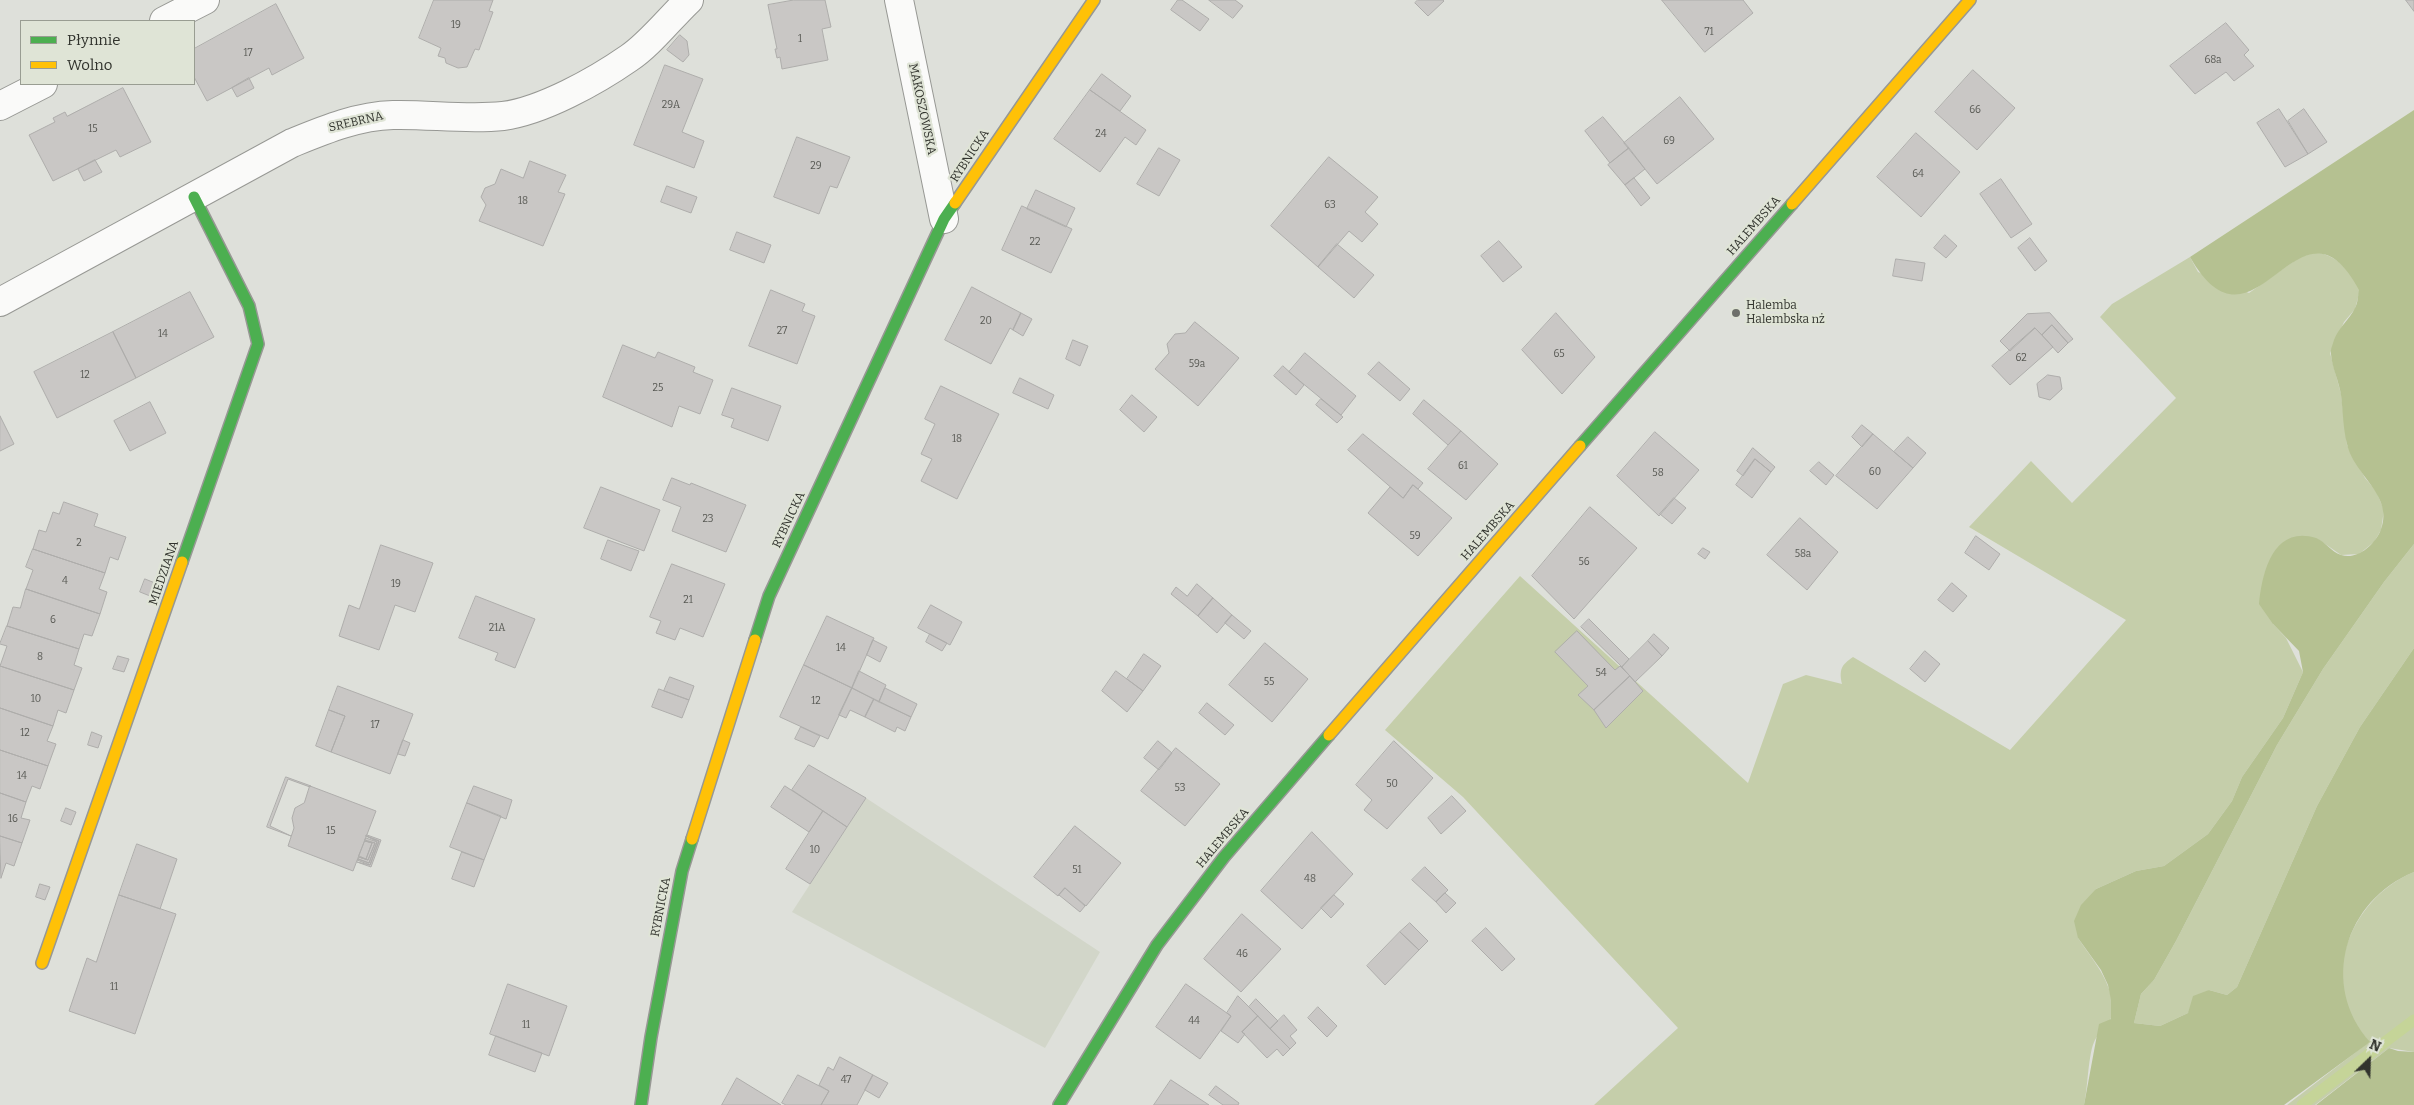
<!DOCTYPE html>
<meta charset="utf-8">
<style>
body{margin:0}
#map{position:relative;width:2414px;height:1105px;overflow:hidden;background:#dee0da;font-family:Bitter,serif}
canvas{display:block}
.legend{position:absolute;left:20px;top:20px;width:175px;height:65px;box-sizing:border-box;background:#dfe4d6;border:1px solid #999d92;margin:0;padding:6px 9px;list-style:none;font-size:15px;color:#31332d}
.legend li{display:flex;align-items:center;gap:10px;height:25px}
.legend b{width:25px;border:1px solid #999d92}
.north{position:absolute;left:2344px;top:1035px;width:50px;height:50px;-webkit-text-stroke:4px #dfe4d6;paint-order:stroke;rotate:24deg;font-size:14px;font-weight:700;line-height:20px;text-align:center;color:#31332d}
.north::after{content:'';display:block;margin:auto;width:18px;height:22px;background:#31332d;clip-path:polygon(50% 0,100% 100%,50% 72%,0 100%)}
</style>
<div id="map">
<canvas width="2414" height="1105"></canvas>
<ul class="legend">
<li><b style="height:6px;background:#4caf50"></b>Płynnie</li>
<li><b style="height:6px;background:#ffc107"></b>Wolno</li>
</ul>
<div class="north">N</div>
</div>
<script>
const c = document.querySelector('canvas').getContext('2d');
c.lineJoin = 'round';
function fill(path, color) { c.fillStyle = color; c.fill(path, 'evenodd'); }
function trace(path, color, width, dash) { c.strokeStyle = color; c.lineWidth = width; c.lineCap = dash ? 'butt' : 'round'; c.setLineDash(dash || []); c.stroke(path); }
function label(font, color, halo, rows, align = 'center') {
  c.font = font + ' Bitter,serif'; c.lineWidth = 4.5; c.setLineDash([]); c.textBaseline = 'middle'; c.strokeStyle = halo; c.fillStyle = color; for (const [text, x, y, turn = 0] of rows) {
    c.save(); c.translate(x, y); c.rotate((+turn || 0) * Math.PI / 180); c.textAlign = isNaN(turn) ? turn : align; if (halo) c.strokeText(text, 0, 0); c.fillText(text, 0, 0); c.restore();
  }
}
const built = new Path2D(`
 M866,798L1100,952L1045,1048L792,912Z`);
const green = new Path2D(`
 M2318,252C2342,260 2348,268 2360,290L2355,309L2344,322L2330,353L2341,394L2347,445L2365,478L2376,491L2384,510L2381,530L2374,542L2359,554L2341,555L2318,539L2273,624L2286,638L2303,672L2283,718L2242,777L2232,801L2208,834L2164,866L2136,871L2096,889L2078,938C2093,961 2118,987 2111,1018C2109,1026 2099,1032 2095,1040C2088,1053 2088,1088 2084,1105H1594L1678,1028L1463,797L1385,730L1520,576L1748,783L1783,684L1806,675L1842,684C1839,670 1841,665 1853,657L2010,750L2126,620L1969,527L2031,461L2072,503L2176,398L2100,317L2112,304L2190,257L2198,272L2249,293L2300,257Z
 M2414,544V648L2360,727L2317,806L2237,987L2227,995L2209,990L2188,1013L2160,1026L2134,1023L2141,994L2154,980L2176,941L2277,745L2323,669L2384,582Z
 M2414,872V1052L2389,1048L2315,1105H2287L2369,1042C2361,1032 2353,1023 2348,1011C2327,956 2362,893 2414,872Z`);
const forest = new Path2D(`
 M2414,110V544L2384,582L2323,669L2277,745L2176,941L2154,980L2141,994L2134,1023L2160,1026L2188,1013L2193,996L2209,990L2227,995L2237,987L2317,806L2360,727L2414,648V872C2345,900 2319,985 2370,1042L2284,1105H2084L2099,1024L2111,1019V1000L2108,985L2101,970L2078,938L2074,921L2081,905L2096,889L2136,871L2164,866L2208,834L2232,801L2242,777L2283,718L2303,672L2299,651L2273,624L2259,604C2262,573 2273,525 2316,538C2325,541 2331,552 2341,555C2357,560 2373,546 2380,532C2396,496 2354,476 2347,444C2343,428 2343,411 2341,395C2339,381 2332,368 2331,354C2330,350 2333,344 2334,340C2339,327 2350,319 2355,308C2358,303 2358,295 2359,290C2299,178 2255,371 2190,257Z
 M2389,1048L2398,1051L2414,1052V1105H2316Z`);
const stream = new Path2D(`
 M2302,1105L2414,1020`);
const building = new Path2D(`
 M434,0H493L489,11L493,12L479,50L475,49L467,67L458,68L446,63L445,58L438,56L441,48L419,38Z
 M794,0H825L831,27L822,29L828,60L782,69L780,57L777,58L775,49H777L768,5Z
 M1178,0H1182L1209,19L1200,31L1171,10Z
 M1209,0H1235L1243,6L1233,18Z
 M1418,0H1443L1444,1L1428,16L1415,3Z
 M1662,0H1743L1753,13L1705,52Z
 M2406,0H2414V11Z
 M276,4L304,58L272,75L269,68L207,101L194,77V49Z
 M2226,23L2249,50L2244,55L2254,66L2234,81L2226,72L2195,94L2170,66Z
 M680,35L687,41L689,55L683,62L667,50Z
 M665,65L703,79L682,132L704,141L694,168L634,145Z
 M1973,70L2015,108L1977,150L1935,112Z
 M1102,74L1131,96L1120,111L1090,90Z
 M249,78L254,88L237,97L232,88Z
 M123,88L151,142L120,157L116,150L53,181L29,135L55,122L53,118L65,112L67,116Z
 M1090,90L1146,130L1136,145L1125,137L1100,172L1054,139Z
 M1680,97L1714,139L1657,184L1624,143Z
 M2279,109L2308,154L2285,167L2257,123Z
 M2304,109L2327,142L2308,154L2288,121Z
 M1603,117L1629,148L1610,163L1585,131Z
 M1916,133L1960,172L1921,217L1877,177Z
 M797,137L850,157L837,188L830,186L819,214L774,197Z
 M1159,148L1180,160L1159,196L1137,184Z
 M1629,148L1645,169L1625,185L1608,165Z
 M1329,157L1378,197L1365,212L1378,224L1362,242L1349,231L1318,267L1271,226Z
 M95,160L102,172L84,181L78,169Z
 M530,161L566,175L558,192L565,194L543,246L479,221L486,205L481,197L485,188L495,184L501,169L523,178Z
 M1634,178L1650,198L1641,206L1625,185Z
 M2001,179L2032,224L2011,238L1980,194Z
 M667,186L697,197L691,213L661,202Z
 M1036,190L1075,208L1066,227L1027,209Z
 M1022,206L1072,229L1051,273L1002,250Z
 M737,232L771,245L764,263L730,250Z
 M1945,235L1957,246L1946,258L1934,248Z
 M2030,238L2047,261L2035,271L2018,248Z
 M1499,241L1522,267L1503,282L1481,256Z
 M1337,244L1374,275L1354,298L1318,267Z
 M1896,259L1925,263L1922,281L1893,276Z
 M972,287L1021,313L1013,330L1010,328L991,364L945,340Z
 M771,290L805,304L802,311L815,316L797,364L749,346Z
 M190,292L214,337L136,378L113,332Z
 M1021,313L1032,319L1023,336L1013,330Z
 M1556,313L1595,357L1562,394L1522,350Z
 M2050,313L2073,339L2068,343L2052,325L2042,335L2035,328L2010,351L2000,341L2027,314Z
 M1195,322L1239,358L1198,406L1155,369L1169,353L1167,344L1175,334L1185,333Z
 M2052,325L2068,343L2058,353L2042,335Z
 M2035,328L2053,347L2010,385L1992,366Z
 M113,332L136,378L57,418L34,372Z
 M1073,340L1088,346L1080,366L1066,359Z
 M623,345L655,358L658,352L695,367L693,372L713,380L700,414L679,406L672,427L603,397Z
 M1305,353L1356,396L1341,415L1289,372Z
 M1379,362L1410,389L1400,401L1368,374Z
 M1283,366L1304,385L1296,395L1274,376Z
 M2048,375L2060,377L2062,389L2050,400L2039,397L2037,384Z
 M1020,378L1054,395L1048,409L1013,393Z
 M941,386L999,414L957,499L921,481L932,459L921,454L935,424L925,419Z
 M732,388L781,406L768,441L731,427L734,419L722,415Z
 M1132,395L1157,417L1144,432L1120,410Z
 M1321,399L1343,417L1337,423L1316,405Z
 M1424,400L1461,431L1448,445L1413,414Z
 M150,402L166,433L130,451L114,421Z
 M0,416L14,444L0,451Z
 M1862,425L1873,434L1862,447L1852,437Z
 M1461,431L1498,464L1466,500L1428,469Z
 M1655,432L1699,470L1659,516L1617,476Z
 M1363,434L1423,483L1418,489L1413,485L1403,498L1348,450Z
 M1873,434L1913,468L1877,509L1836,476Z
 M1908,437L1926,453L1913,468L1894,452Z
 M1753,448L1775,467L1771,472L1755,459L1743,476L1737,471Z
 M1755,459L1771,472L1752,498L1736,485Z
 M1819,462L1834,475L1826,485L1810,471Z
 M672,478L690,485L691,483L746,505L726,552L672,531L681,507L663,500Z
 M1413,485L1452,518L1418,556L1368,513L1390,487L1403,498Z
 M601,487L660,510L644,551L584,528Z
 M1674,498L1686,508L1672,524L1660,514Z
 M64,502L98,514L94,526L126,537L118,560L110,557L105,573L33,549L39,530L46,532L53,512L59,514Z
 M1590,507L1637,548L1574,619L1532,576Z
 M1800,518L1838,552L1807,590L1767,555Z
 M1976,536L2000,554L1989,570L1965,553Z
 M608,540L639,551L631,571L601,559Z
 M381,545L433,563L415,612L395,605L379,650L339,636L349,605L359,609Z
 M1703,548L1710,552L1705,559L1698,554Z
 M33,549L105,573L99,589L107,592L100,614L26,589L33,570L26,567Z
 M672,564L725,584L703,637L680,628L675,640L656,633L661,621L650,617Z
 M145,579L155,583L150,596L140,592Z
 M1952,583L1967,596L1953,612L1938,600Z
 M1197,584L1213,598L1198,616L1171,594L1176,587L1187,596Z
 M26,589L100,614L92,636L84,634L79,649L7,626L13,607L20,608Z
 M476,596L535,619L515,668L495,660L498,653L459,638Z
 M1213,598L1232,615L1217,633L1198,616Z
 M931,605L962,622L950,645L918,628Z
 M1232,615L1251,631L1244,639L1225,623Z
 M827,616L874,638L852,688L804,665Z
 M1589,619L1629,659L1622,667L1581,627Z
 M7,626L79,649L74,665L82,668L74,690L0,666L7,646L0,644Z
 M1577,631L1615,670L1620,666L1630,676L1594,710L1578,695L1588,686L1555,652Z
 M930,634L947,643L942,651L926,642Z
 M1654,634L1669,648L1662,656L1648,641Z
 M873,640L887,647L880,662L867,655Z
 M1648,641L1662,656L1635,682L1622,667Z
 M1265,643L1308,679L1272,722L1229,685Z
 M1925,651L1940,664L1925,682L1910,669Z
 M1144,654L1161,666L1143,691L1127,679Z
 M118,656L129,659L124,672L113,669Z
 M804,665L852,688L828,739L780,717Z
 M0,666L74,690L66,713L58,710L53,726L0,708Z
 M859,671L886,685L879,702L852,688Z
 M1116,671L1143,691L1127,712L1102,691Z
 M1630,676L1643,691L1606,728L1594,710Z
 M670,677L694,686L689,700L664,691Z
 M338,686L413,714L390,774L331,752L345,716L329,710Z
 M852,688L874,699L865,717L850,710L846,718L839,715Z
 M885,688L917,704L911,717L879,702Z
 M659,689L689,700L682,718L652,707Z
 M874,699L911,717L905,731L897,727L895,732L865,717Z
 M1207,703L1234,725L1225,735L1199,713Z
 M0,708L53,726L47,741L56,744L48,766L0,750Z
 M329,710L345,716L331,752L316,746Z
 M801,727L820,736L814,747L795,739Z
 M92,732L102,736L98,748L88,745Z
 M403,740L410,743L405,756L398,754Z
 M1158,741L1172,753L1159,770L1144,758Z
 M1394,741L1433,778L1387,829L1364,810L1372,800L1356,785Z
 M1176,748L1220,784L1185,826L1141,791Z
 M0,750L48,766L40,789L32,786L26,802L0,793Z
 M809,765L866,798L847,827L792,790Z
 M286,777L311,786L310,787L288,779L270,826L291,836L267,827Z
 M310,786L376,811L353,871L288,846L294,828L292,818L295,808L304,803Z
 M474,786L512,800L506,819L467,803Z
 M785,786L823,811L809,832L771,807Z
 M0,793L26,802L21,818L30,820L22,843L0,836Z
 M1452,796L1466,811L1441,834L1428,818Z
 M467,803L501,816L484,860L450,847Z
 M66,808L76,812L71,825L61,821Z
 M823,811L847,827L810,884L786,869Z
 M1075,826L1121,863L1086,906L1065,888L1058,896L1034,877Z
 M1312,832L1353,874L1302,929L1261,891Z
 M367,835L381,840L371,867L357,862L370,865L379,841L366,836Z
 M0,836L22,843L14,866L6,863L1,878Z
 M366,836L379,841L370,865L357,860L358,859L369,863L377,842Z
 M366,838L377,842L369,863L358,859L359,857L368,860L375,843L365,840Z
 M365,841L372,843L366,859L359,856Z
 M365,841L375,843L368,860L359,857L366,859L372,843Z
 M137,844L177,859L160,909L119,895Z
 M462,852L484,860L474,887L452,879Z
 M1425,867L1448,890L1436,902L1412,880Z
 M40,884L50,887L45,900L36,897Z
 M1065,888L1085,906L1080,912L1059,895Z
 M1445,893L1456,903L1446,913L1436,902Z
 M119,895L176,914L135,1034L69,1011L87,958L96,962Z
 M1334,895L1344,904L1331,918L1321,908Z
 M1242,914L1281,949L1241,992L1204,959Z
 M1410,923L1428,941L1419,950L1400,932Z
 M1486,928L1515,959L1502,971L1472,941Z
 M1400,932L1419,950L1385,985L1367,966Z
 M508,984L567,1006L549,1056L490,1034Z
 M1186,984L1231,1016L1200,1059L1156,1027Z
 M1238,996L1258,1016L1242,1032L1245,1034L1238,1043L1221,1031L1231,1016L1227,1013Z
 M1256,999L1278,1021L1270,1029L1249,1007Z
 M1318,1007L1337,1026L1327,1037L1308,1018Z
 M1284,1015L1297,1030L1290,1036L1296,1043L1290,1049L1270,1029Z
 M1258,1016L1290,1049L1283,1056L1277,1049L1267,1058L1242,1032Z
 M496,1036L542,1053L535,1072L489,1055Z
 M840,1057L873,1075L857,1105H821L829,1091L819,1085L828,1067L833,1070Z
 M798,1075L829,1091L821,1105H786L782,1103Z
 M873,1075L888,1083L879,1098L865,1090Z
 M737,1078L781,1105H722Z
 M1171,1080L1209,1105H1154Z
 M1216,1086L1239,1103L1238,1105H1223L1209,1095Z`);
const street = new Path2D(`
 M899,0L944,219
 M164,21L205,0
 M0,106L43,84
 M0,302L292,143C324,130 357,116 393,115C429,114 466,120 503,116C542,111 596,81 629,58C649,45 671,17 689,0`);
const fast = new Path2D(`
 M1580,446L1792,204
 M182,562L258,344L249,306L194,197
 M755,640L769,596L944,219L955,203
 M641,1105L651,1037L682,871L692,839
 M1059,1105L1157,945L1224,857L1329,735`);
const slow = new Path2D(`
 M955,203L1094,0
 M1792,204L1970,0
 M1329,735L1580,446
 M692,839L755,640
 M42,963L182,562`);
const markers = [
 [1736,313,5,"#6e706a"]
];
const numberNames = [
 ["19",456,25],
 ["71",1709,32],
 ["1",800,39],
 ["17",248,53],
 ["68a",2213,60],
 ["29A",671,105],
 ["66",1975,110],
 ["15",93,129],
 ["24",1101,134],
 ["69",1669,141],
 ["29",816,166],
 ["64",1918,174],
 ["18",523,201],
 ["63",1330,205],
 ["22",1035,242],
 ["20",986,321],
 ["27",782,331],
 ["14",163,334],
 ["65",1559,354],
 ["62",2021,358],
 ["59a",1197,364],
 ["12",85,375],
 ["25",658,388],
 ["18",957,439],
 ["61",1463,466],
 ["60",1875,472],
 ["58",1658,473],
 ["23",708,519],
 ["59",1415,536],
 ["2",79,543],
 ["58a",1803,554],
 ["56",1584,562],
 ["4",65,581],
 ["19",396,584],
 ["21",688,600],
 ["6",53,620],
 ["21A",497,628],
 ["14",841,648],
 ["8",40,657],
 ["54",1601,673],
 ["55",1269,682],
 ["10",36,699],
 ["12",816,701],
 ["17",375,725],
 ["12",25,733],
 ["14",22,776],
 ["50",1392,784],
 ["53",1180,788],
 ["16",13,819],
 ["15",331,831],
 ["10",815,850],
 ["51",1077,870],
 ["48",1310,879],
 ["46",1242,954],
 ["11",114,987],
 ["44",1194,1021],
 ["11",526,1025],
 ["47",846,1080]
];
const streetNames = [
 ["MAKOSZOWSKA",922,109,78],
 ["SREBRNA",356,122,-13],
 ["RYBNICKA",970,156,-57],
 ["HALEMBSKA",1754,226,-49],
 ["RYBNICKA",789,520,-65],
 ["HALEMBSKA",1488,531,-49],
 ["MIEDZIANA",164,573,-71],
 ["HALEMBSKA",1223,838,-50],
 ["RYBNICKA",661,907,-79]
];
const poiNames = [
 ["Halemba",1746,306],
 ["Halembska nż",1746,320]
];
fill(built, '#d2d6c9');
fill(green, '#c5ceaa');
fill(forest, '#b5c191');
trace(stream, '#c5d498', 11);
fill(building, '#c9c7c5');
trace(building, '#aeadab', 1);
trace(street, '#979894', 30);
trace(fast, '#979894', 14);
trace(slow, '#979894', 14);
trace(street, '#fafaf9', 28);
trace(fast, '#4caf50', 11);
trace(slow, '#ffc107', 11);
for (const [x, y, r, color] of markers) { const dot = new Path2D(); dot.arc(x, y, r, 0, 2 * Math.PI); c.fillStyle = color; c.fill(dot); trace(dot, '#dfe4d6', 2); }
label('10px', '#575853', null, numberNames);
label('12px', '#31332d', '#dfe4d6', streetNames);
label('12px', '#31332d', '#dfe4d6', poiNames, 'left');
</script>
